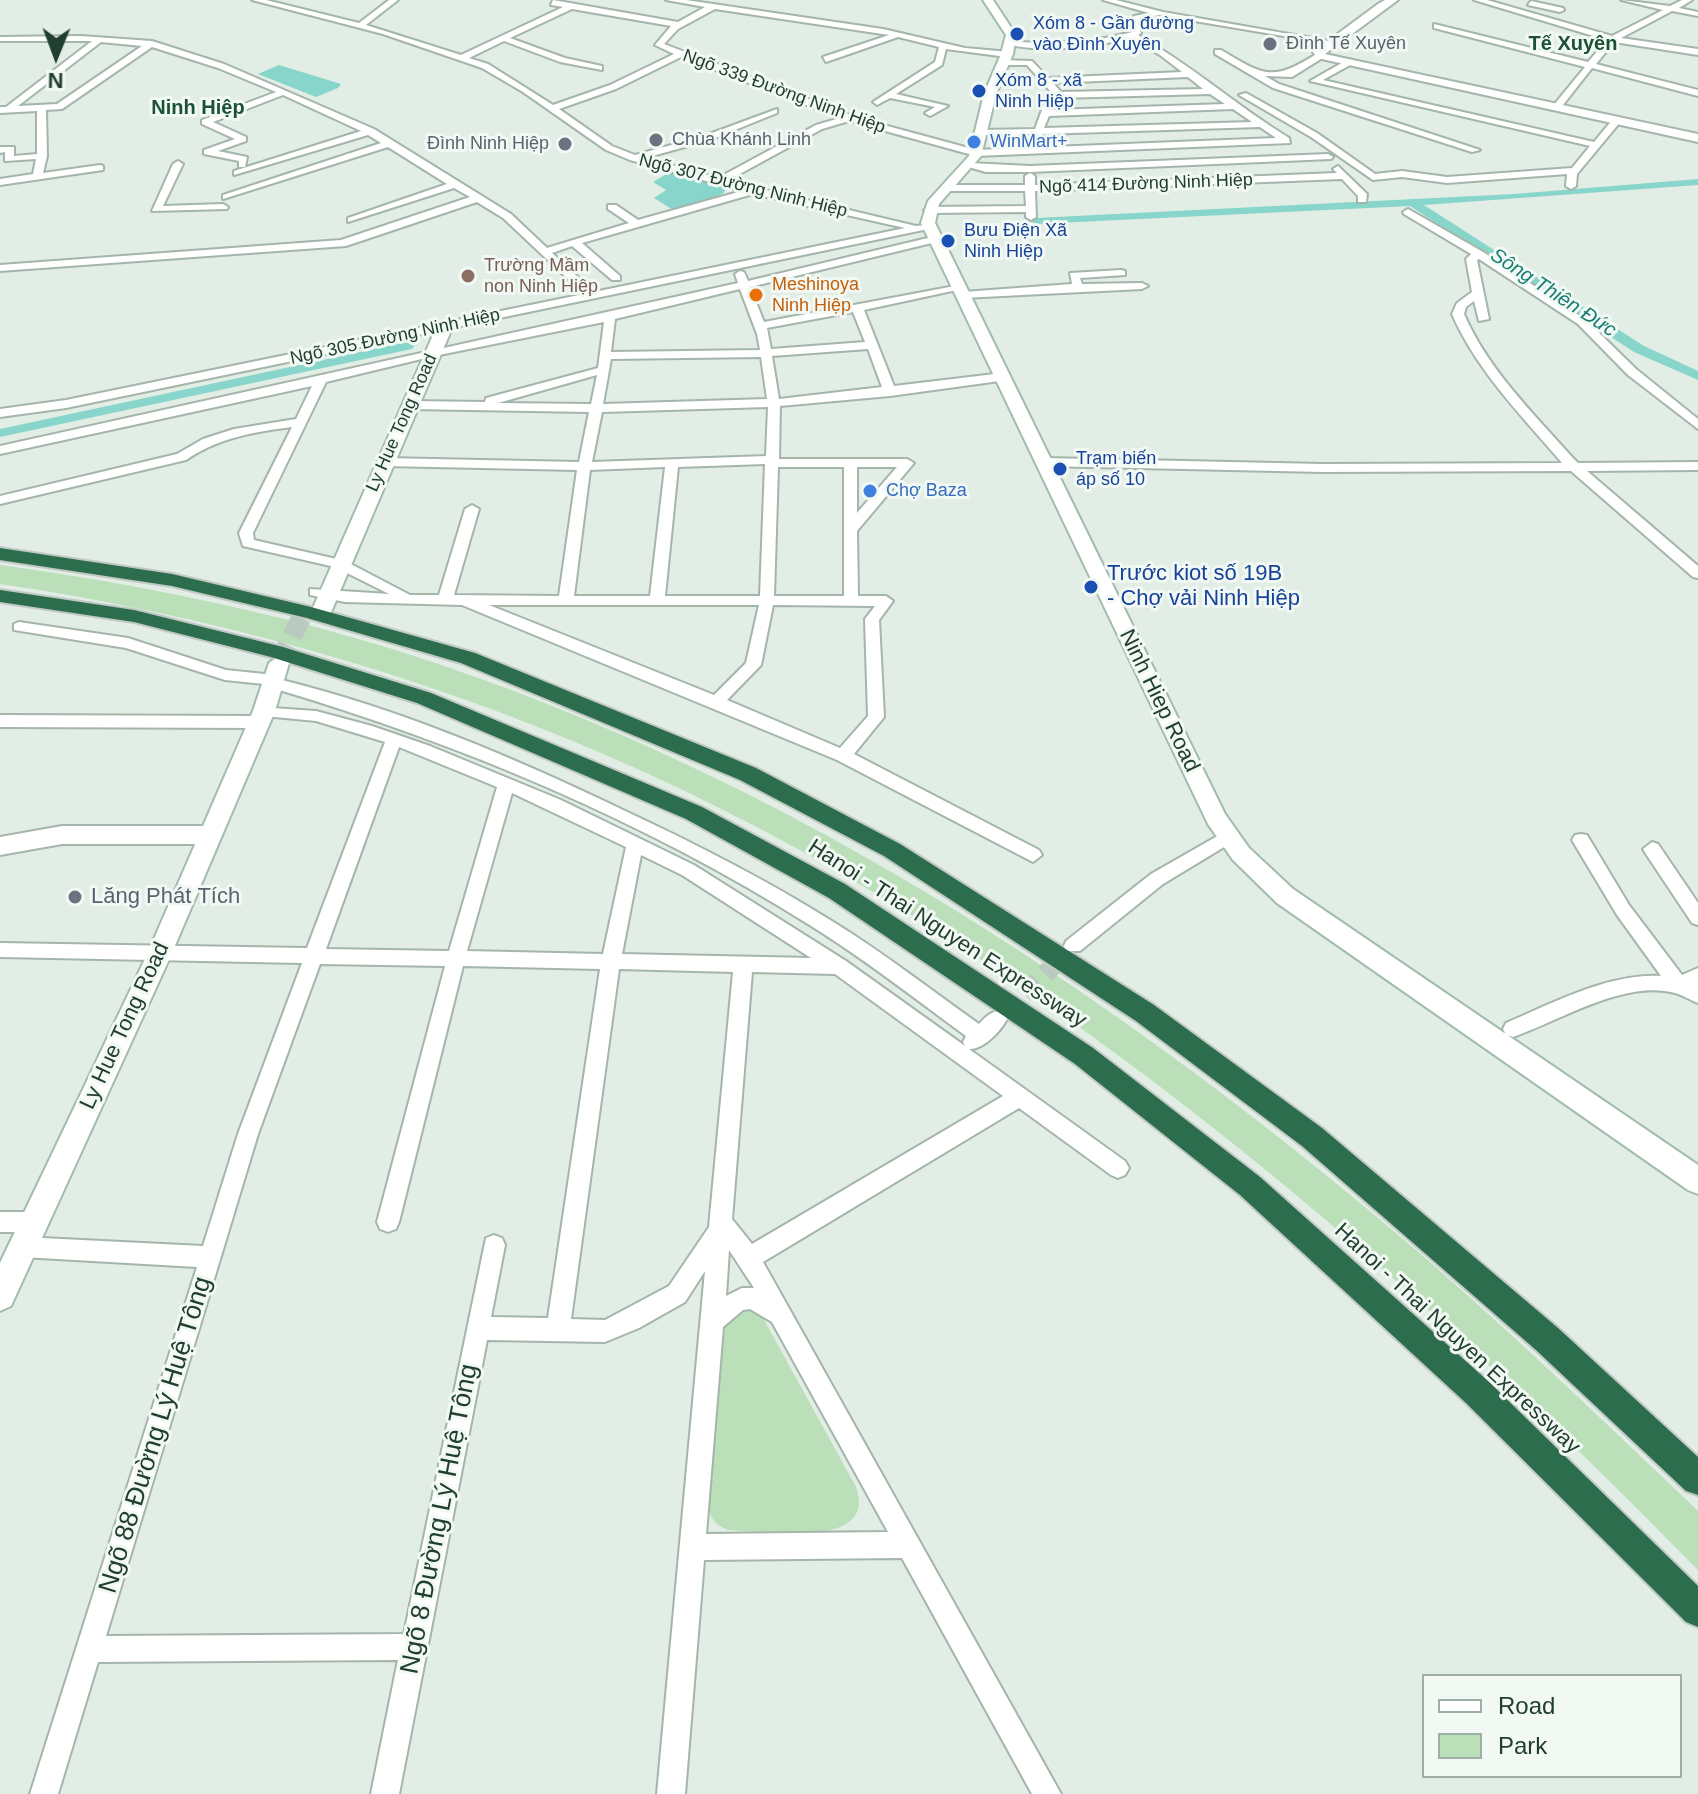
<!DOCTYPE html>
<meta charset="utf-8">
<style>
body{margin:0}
#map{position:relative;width:1698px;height:1794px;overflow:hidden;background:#e2ede5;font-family:Helvetica,sans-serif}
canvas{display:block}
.legend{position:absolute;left:1422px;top:1674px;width:260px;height:104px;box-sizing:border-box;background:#f2f9f4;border:2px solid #9eafa5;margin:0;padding:10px 14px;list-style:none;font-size:24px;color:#213f2e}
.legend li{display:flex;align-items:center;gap:16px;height:40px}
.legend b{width:40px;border:2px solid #9eafa5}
.north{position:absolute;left:16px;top:16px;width:80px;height:80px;-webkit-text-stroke:6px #f2f9f4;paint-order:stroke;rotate:181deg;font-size:22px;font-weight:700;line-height:32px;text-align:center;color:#213f2e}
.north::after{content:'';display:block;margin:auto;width:28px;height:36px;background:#213f2e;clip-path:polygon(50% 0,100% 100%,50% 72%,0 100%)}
</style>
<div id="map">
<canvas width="1698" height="1794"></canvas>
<ul class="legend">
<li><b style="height:10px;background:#fff"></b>Road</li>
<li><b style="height:22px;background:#badfb9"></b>Park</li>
</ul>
<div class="north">N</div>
</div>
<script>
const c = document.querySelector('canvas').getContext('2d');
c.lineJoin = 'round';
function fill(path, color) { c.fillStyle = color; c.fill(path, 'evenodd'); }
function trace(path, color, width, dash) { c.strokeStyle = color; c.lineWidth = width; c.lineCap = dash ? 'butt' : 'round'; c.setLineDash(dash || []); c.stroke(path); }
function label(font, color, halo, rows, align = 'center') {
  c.font = font + ' Helvetica,sans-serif'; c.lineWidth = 6; c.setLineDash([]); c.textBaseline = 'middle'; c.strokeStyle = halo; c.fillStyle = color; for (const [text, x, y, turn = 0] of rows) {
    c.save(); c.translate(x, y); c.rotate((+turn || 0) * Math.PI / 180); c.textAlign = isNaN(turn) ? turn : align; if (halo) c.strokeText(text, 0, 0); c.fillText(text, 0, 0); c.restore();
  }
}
const green = new Path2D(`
 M0,565C138,584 275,612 408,654C774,772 1098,982 1390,1228C1497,1318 1597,1415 1698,1511V1570C1388,1252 1019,933 608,756C414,672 210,615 0,584Z
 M746,1306L762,1316L856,1487C879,1551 762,1531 728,1530C719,1526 714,1523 710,1514C699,1487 722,1357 726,1321Z`);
const water = new Path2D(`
 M279,65L341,84L338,88L316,97L258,74Z
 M670,172L719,186L725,190L723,194L673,210L654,198L666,190L653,182Z`);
const canal = new Path2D(`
 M1698,179V185L1424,205L1644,346L1698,371V380L1634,352L1410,206L1036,224L1030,221L1036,218L1514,194Z
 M407,342L414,346L412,349L0,437V429Z`);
const minorTunnel = new Path2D(`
 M1003,1014L1069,951`);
const secondaryTunnel = new Path2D(`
 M279,663L307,606`);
const minor = new Path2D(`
 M252,0H266L359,23L389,0H398L366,25L461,55L563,7L551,5L553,0L678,22L705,7L666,0H686L883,29L965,48L1010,52L1007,57L946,49L942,65L896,94L948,106L930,116L925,113L935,107L890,98L877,105L873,102L935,62L939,47L898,37L826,62L823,57L889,35L715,9L678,29L664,44L858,118L976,150L1276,138L1260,127L1042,134L1036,142L1031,139L1033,134L979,135L982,130L1035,129L1047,96L1052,93L1027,65H1004L1001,60L1032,61L1048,78L1182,72L1160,55L1130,38C1093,47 1053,52 1015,46L1007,35L1014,33L1021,42C1059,45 1095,42 1132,32L1130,25L1134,16L1149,13L1103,0H1116L1163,12L1335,42L1331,44L1159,15L1140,20L1138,25L1141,33L1138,35C1191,65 1237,106 1289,138L1290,143L976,156L849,121L822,129L727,181L916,226L933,224V228L66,408L0,417V409L66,400L584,294L503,218L477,202L346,246L0,271V265L341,240L470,197L454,188L348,222V218L447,184L388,147L223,199V195L381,143L368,135L234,175V171L361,131L283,95L213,122L246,137V141L218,151L247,157L245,167H239V161L204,154V150L235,139L202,124V120L276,92L218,68L152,47L62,109L46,110L47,156L43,173L100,165L103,166V170L0,185V179L33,174L36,159L5,161V152L0,153V147H14V156L37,154V111L0,113V107H6L92,41H0V37L81,36L152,41L224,64L374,129L511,214L547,248L629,223L608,209V205H616L638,220L742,191L630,160L606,150L523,92L482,68L383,34ZM572,9L671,26L655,45L674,54L610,85L553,105L488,64L469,58L504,41L560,62L602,70V66L565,58L510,38ZM101,42L142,46L57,104L18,106ZM681,57L840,118L816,125L718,178L645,158L710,140L777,113V109L704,136L635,155L612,146L559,109L616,89ZM1188,77L1203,89L1061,92L1053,83ZM1210,94L1225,104L1051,110L1055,98H1059ZM1233,109L1252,122L1044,128L1049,116ZM753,194L905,228L594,292L552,253L572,246L612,280H620V276L582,243Z
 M1474,0H1487L1612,36L1663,10L1621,0L1670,6L1682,0H1692L1679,8L1698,12V16L1672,11L1621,38L1698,49V55L1614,42L1596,64L1698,90V96L1592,68L1559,110H1553V106L1585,67L1434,28V24L1588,62L1607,40Z
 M1531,1L1563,8L1564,10L1560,12L1528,5Z
 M1215,50H1221C1265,76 1272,82 1318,53H1324V57L1292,77L1265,76L1279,84L1480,150L1472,152L1273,88L1215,54Z
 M1347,60L1350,65L1323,80L1594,142L1613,119L1621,121L1577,174L1576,186L1571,189L1566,186L1567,174L1447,183L1402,177L1373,180L1311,137L1239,95L1246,93L1317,133L1375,174L1402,171L1447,177L1572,168L1590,146L1310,81Z
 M1328,154L1333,157L1331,159L1030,172H986L965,166L970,163L1030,166Z
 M178,161L183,164L163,206L223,204L228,207L227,209L152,211L173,164Z
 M1338,166L1367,194L1366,202H1358V196L1342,179L1035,191L1036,217L1031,220L1026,217V212L929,213L924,210L929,207L1026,206L1025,191H946L941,188L946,185H1025V176L1030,173L1035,176V185L1337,173L1333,169Z
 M1408,209L1483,252L1586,320L1636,369L1698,419V429L1628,375L1578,324L1479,259L1477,260L1489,319L1479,321L1474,301L1466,307L1464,314C1487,368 1533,413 1572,457L1578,463L1698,462V470L1587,471L1698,566V578L1693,577L1571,471L1323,472L1044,466L1037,462L1044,458L1323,464L1562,463C1523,417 1476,370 1452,314L1457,303L1472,292L1466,259L1471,254L1404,214L1403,212Z
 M936,236L941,239L940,241L750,287L764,322L960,285L966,288L864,310L894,386L1003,373L1007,374V380L890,396L780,406L779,459H907L914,463L857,531L858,596H886L893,601L879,620L884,717L854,754L1039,850L1042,855L1033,862L837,760L462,605L345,602L310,595V589L389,594L335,567L243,546L239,533L292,427C253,432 218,438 186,460L0,504V496L177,454L203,439L234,429L296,419L312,386L0,454V446L738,283L735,274L740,271L744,272L748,281ZM740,289L757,334L760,350L611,352L615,319ZM853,312L865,342L771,349L767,328ZM604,322L598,368L486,398L485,402L410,401L404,405L410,409L589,412L579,462L384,458L377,462L384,466L577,470L559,596L454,595L479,509L472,505L465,509L439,595H410L345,561L254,540L253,533L326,382L434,356ZM868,349L882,387L779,399L772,356ZM761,357L767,399L603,404L611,359ZM597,375L591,404L498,403ZM768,407L766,456L592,462L602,412ZM765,464L760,596H665L678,467ZM665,467L650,596H574L590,470ZM778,467H844V596H774ZM857,467H897L857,513ZM489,605H759L746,663L714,695ZM773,605L875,606L865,619L868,716L840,748L727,700L761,665Z
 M1121,270L1125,271V275L1080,278L1082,284L1142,283L1148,286L1142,289L963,298L957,295L963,292L1072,284L1070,273Z
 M19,622L128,638L226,670L274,675L282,680C399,709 513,757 621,809C694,843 767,880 835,923C885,954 931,990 979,1024C987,1016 992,1009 1004,1013L1007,1019C1000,1032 983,1050 969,1049L1125,1161L1129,1168L1125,1175L1118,1178L1111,1175L1019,1108L763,1262L1061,1794H1032L902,1558L704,1560L685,1794H657L705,1271L685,1302L639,1328L605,1342L487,1340L399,1794H371L398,1660L98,1662L58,1794H30L197,1267L22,1257L14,1254L11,1247L14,1240L22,1237L203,1246L238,1134L302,963L0,957V943L307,948L385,742L316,721L264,716L258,715L256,711L258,707L316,711L372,726L430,746L561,800L694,865L846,961L965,1046L963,1042L966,1036C914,998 863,958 808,924C644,821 461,744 276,689L274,685L225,680L126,648L14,630V624ZM399,747L497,787L449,951L326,949ZM512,793L626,847L603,954L467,951ZM641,855L682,875L811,958L622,954ZM320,964L445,966L377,1222L380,1229L388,1232L396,1229L399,1222L463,966L600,969L548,1318L491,1317L505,1245L502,1238L494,1235L486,1238L404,1634L106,1636L258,1134ZM619,969L733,972L709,1227L669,1286L605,1320L571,1319ZM752,972L835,974L1003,1096L752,1244L732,1219ZM729,1250L754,1288H742L726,1296ZM750,1309L772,1322L888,1532L706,1534L723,1327L743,1310Z
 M0,715L259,716L267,722L259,728L0,727Z
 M1228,830L1234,831L1237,836L1234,841L1163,884L1080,951H1066L1064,946L1066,941L1151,874Z
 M1581,834L1587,835L1629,905L1682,975L1698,968V1003C1690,1000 1683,995 1675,993C1625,979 1559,1021 1513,1037L1506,1035L1503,1029L1506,1023C1553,1003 1609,973 1661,976L1617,915L1572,840L1575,835Z
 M1652,842L1658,844L1698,903V925L1692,923L1646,854L1643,849Z
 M0,1212H33L41,1215L44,1222L41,1229L33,1232H0Z`);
const tertiary = new Path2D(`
 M1398,0L1325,54L1698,134V142L1317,58L1313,52L1378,4L1385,0Z
 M62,826H210L218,829L222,835L218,841L210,844H62L0,855V837Z`);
const secondary = new Path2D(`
 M983,0H993L1016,35L1013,54L996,94L981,156L939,204L935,223L1225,814L1249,848L1293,889L1698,1165V1194L1688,1190L1277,903L1233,860L1208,824L921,223L928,201L969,156L984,94L1001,54L1006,35Z
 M445,321L453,326L332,610L329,614H315L312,610L437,326Z
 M279,656L289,663L275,711L171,955L11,1306L0,1311V1263L147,955L253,711L269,663Z`);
const motorway = new Path2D(`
 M0,548L172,574L311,607L475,653L756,768L900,844L1154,1005L1322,1128L1558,1328L1698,1457V1495L1686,1491L1536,1350L1302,1146L1136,1021L884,856L740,780L461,663L307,618L172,586L0,560Z
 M0,590L134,610L283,647L431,693L702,807L845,884L1093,1048L1260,1177L1488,1381L1698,1586V1627L1686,1622L1466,1403L1240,1195L1075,1064L829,898L686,819L417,703L271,657L134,622L0,602Z`);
const markers = [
 [1017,34,8,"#1a4fb4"],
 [1270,44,8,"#6b7280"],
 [979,91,8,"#1a4fb4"],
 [656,140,8,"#6b7280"],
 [974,142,8,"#3f7fe0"],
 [565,144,8,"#6b7280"],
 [948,241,8,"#1a4fb4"],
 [468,276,8,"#8d6e63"],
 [756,295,8,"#e8710a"],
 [1060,469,8,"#1a4fb4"],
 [870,491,8,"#3f7fe0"],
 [1091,587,8,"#1a4fb4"],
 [75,897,8,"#6b7280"]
];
const farTransitnames = [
 ["Xóm 8 - Gần đường",1033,24],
 ["vào Đình Xuyên",1033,45],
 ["Xóm 8 - xã",995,81],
 ["Ninh Hiệp",995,102],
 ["Bưu Điện Xã",964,231],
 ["Ninh Hiệp",964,252],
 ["Trạm biến",1076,459],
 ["áp số 10",1076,480]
];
const farWorshipnames = [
 ["Đình Tế Xuyên",1286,44],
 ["Chùa Khánh Linh",672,140],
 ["Đình Ninh Hiệp",549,144,"right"]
];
const farStreetnames = [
 ["Ngõ 339 Đường Ninh Hiệp",784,92,20],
 ["Ngõ 414 Đường Ninh Hiệp",1146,184,-2],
 ["Ngõ 307 Đường Ninh Hiệp",743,186,14],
 ["Ngõ 305 Đường Ninh Hiệp",395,337,-12],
 ["Ly Hue Tong Road",402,423,-66]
];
const farShopnames = [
 ["WinMart+",990,142],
 ["Chợ Baza",886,491]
];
const farEducationnames = [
 ["Trường Mầm",484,266],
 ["non Ninh Hiệp",484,287]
];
const farFoodnames = [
 ["Meshinoya",772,285],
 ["Ninh Hiệp",772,306]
];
const farNeighbourhoodnames = [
 ["Tế Xuyên",1573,44],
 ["Ninh Hiệp",198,108]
];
const farWaternames = [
 ["Sông Thiên Đức",1553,293,33]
];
const transitNames = [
 ["Trước kiot số 19B",1107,574],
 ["- Chợ vải Ninh Hiệp",1107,599]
];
const streetNames = [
 ["Ninh Hiep Road",1159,701,64],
 ["Hanoi - Thai Nguyen Expressway",947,934,33],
 ["Ly Hue Tong Road",125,1026,-65],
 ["Hanoi - Thai Nguyen Expressway",1457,1339,43]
];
const worshipNames = [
 ["Lăng Phát Tích",91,897]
];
const nearStreetnames = [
 ["Ngõ 88 Đường Lý Huệ Tông",156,1435,-73],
 ["Ngõ 8 Đường Lý Huệ Tông",440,1519,-79]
];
fill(green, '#badfb9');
fill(water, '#87d5cb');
fill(canal, '#87d5cb');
trace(minorTunnel, '#bbcac0', 19, [19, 10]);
trace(secondaryTunnel, '#bbcac0', 20, [20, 10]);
trace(minor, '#a4b5aa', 4);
trace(tertiary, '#a4b5aa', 4);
trace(secondary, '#a2bcac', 4);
trace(motorway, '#c1c9c4', 4);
fill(minor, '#fff');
fill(tertiary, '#fff');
fill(secondary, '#fff');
fill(motorway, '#2b6d4d');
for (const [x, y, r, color] of markers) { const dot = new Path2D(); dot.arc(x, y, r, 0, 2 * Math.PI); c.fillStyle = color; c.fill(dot); trace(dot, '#f2f9f4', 3); }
label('18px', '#164399', '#f2f9f4', farTransitnames, 'left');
label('18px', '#5b616d', '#f2f9f4', farWorshipnames, 'left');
label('18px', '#213f2e', '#f2f9f4', farStreetnames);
label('18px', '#366cbe', '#f2f9f4', farShopnames, 'left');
label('18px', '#785e54', '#f2f9f4', farEducationnames, 'left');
label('18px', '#c56008', '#f2f9f4', farFoodnames, 'left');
label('bold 20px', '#1b5236', '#f2f9f4', farNeighbourhoodnames);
label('italic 20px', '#177e73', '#f2f9f4', farWaternames);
label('22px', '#164399', '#f2f9f4', transitNames, 'left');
label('22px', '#213f2e', '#f2f9f4', streetNames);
label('22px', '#5b616d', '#f2f9f4', worshipNames, 'left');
label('26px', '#213f2e', '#f2f9f4', nearStreetnames);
</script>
